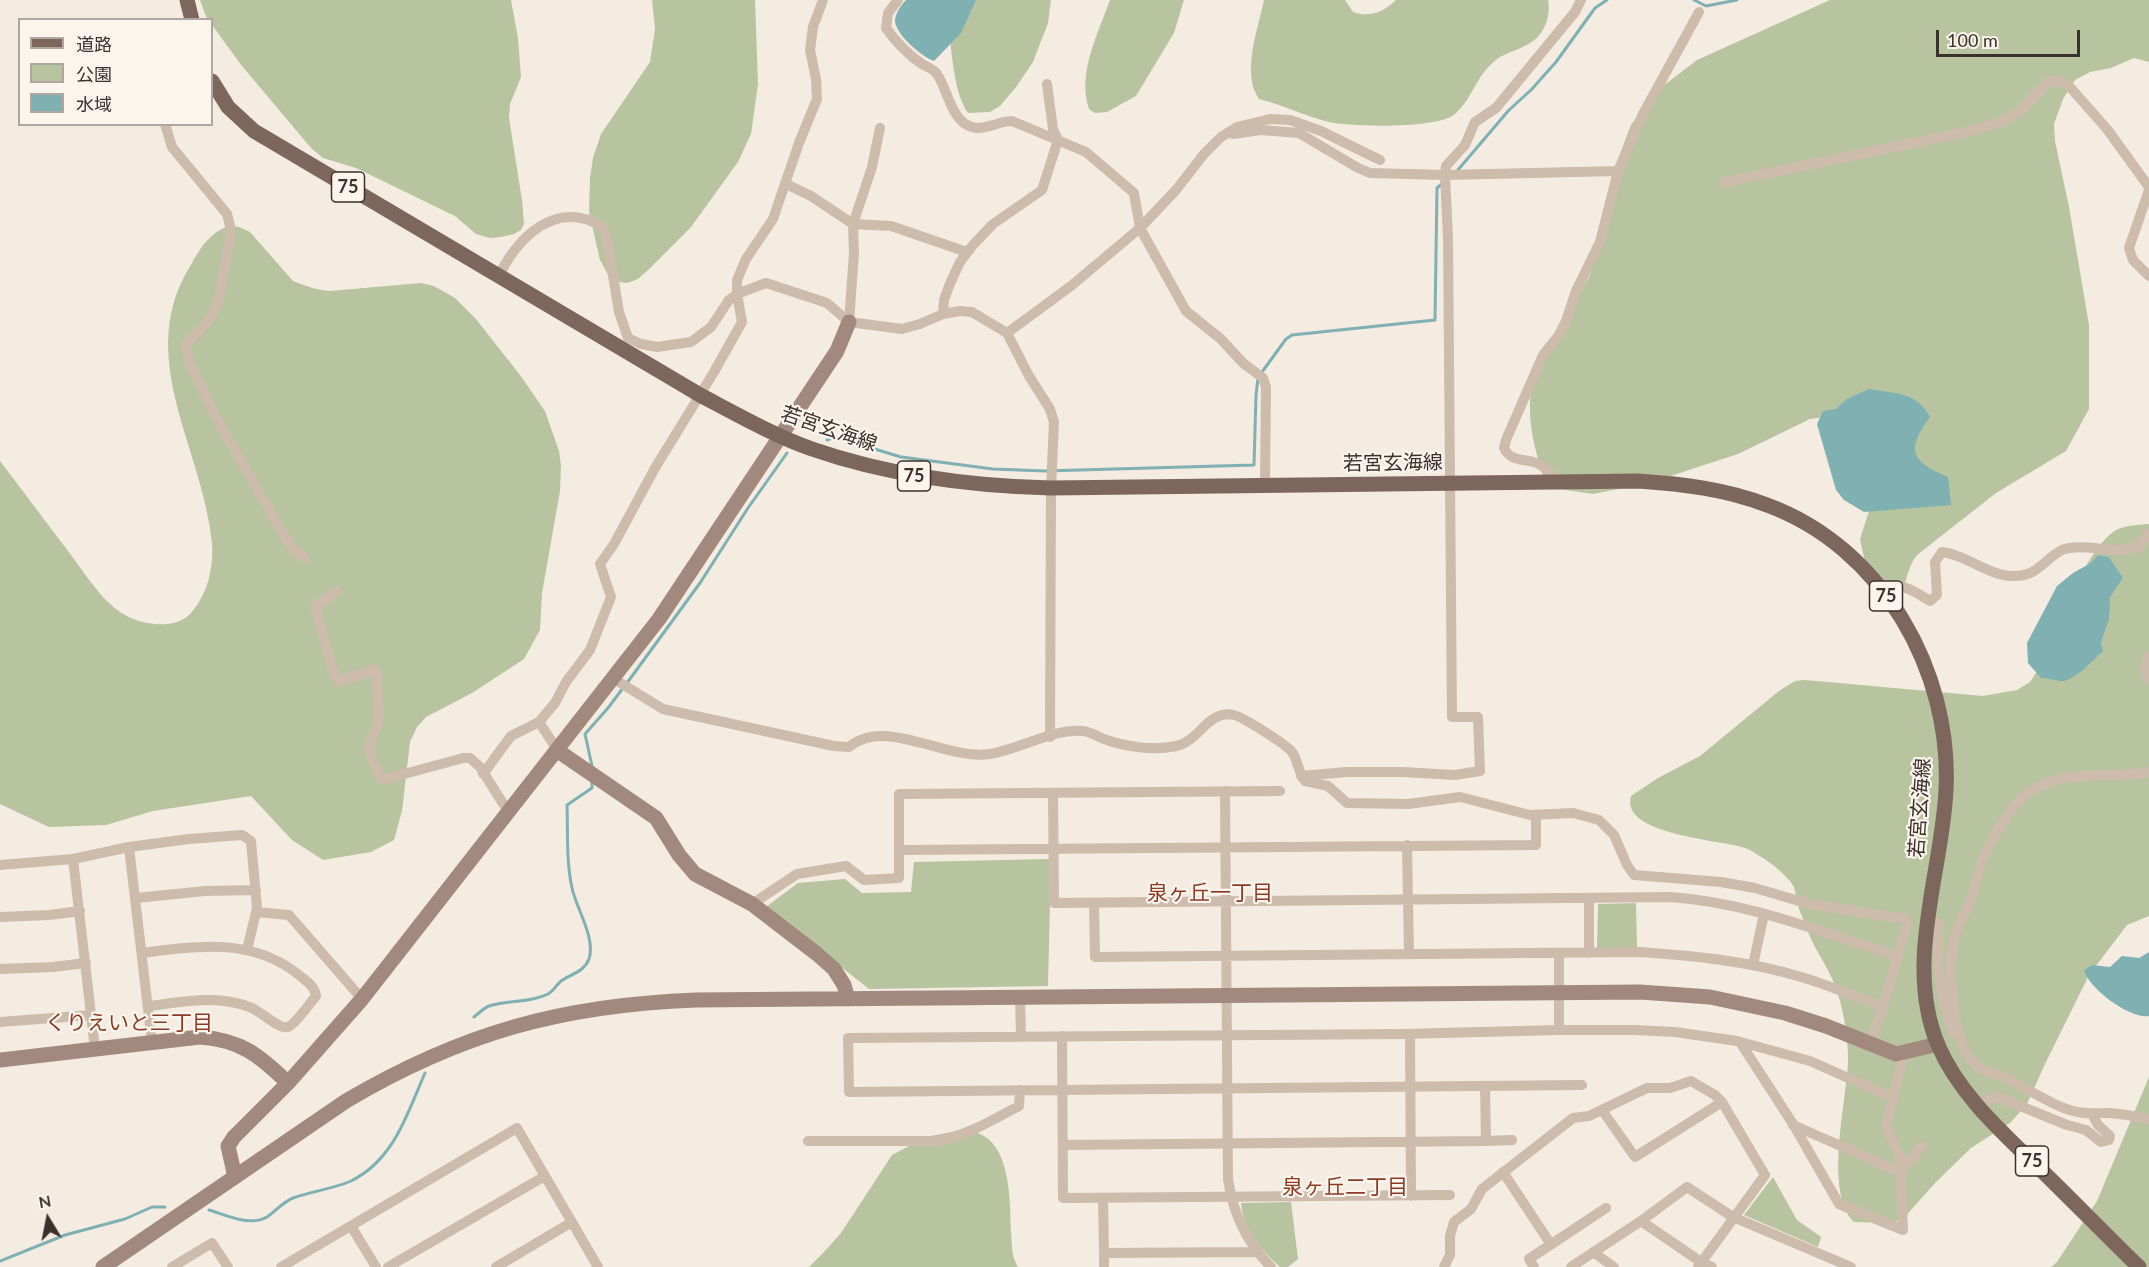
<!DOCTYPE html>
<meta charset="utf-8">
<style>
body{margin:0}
#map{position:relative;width:2149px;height:1267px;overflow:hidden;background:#f4ebe1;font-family:Lato,"Noto Sans JP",sans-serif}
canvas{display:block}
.legend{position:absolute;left:18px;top:18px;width:195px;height:108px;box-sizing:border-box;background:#fbf5ee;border:2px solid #aea6a0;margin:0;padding:8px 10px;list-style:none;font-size:18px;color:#3b302b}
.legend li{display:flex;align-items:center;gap:12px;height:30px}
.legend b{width:30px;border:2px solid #aea6a0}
.north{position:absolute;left:18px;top:1189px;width:60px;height:60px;-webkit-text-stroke:4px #fbf5ee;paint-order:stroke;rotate:350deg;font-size:16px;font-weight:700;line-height:24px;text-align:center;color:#3b302b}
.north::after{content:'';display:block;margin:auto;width:21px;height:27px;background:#3b302b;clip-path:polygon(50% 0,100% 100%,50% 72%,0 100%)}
.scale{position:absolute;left:1936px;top:30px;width:144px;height:27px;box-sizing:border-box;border:3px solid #3b302b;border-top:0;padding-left:8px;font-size:18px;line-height:21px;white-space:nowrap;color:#3b302b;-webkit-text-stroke:4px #fbf5ee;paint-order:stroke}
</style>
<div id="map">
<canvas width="2149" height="1267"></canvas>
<ul class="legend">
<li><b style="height:8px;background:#7d675c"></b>道路</li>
<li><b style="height:16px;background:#b8c4a0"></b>公園</li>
<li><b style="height:16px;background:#7fb0b2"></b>水域</li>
</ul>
<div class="north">N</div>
<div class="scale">100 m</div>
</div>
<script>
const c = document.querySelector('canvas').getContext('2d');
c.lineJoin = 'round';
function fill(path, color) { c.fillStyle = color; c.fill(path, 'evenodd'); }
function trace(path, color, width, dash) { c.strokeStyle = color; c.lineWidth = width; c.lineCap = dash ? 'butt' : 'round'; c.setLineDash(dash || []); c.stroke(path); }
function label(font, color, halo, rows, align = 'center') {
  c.font = font + ' Lato,"Noto Sans JP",sans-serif'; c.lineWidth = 4.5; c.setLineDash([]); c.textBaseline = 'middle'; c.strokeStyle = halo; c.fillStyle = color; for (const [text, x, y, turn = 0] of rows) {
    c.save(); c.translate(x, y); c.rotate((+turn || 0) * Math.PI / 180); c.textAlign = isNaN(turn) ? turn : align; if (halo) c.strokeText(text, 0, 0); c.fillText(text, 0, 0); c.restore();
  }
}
const green = new Path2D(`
 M200,0H511L518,38L521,77L510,104L509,118L522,200L524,224L521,230L514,234L501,237L490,238L476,234L455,216L356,168L323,158L311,148L242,66L212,25V20L207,19Z
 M652,0H755L758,84L751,134L738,162L691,227L647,271L638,279L627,283L619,282L610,278L600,260L589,212L590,178L593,158L601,134L650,62L655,29Z
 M947,0H1051L1048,23L1033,62L1016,87L1000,106L990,112L968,113C951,90 950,29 947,0Z
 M1110,0H1184L1174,33L1136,96L1107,112L1095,113L1089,109C1077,73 1098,34 1110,0Z
 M1264,0H1345L1353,12C1370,18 1383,12 1396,0H1548C1551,14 1545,33 1533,41C1524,48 1511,51 1500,57C1475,74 1475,96 1455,114C1439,129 1351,127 1329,122C1305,116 1283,105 1259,99C1241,74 1258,29 1264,0Z
 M1830,0H2149V62L2134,58L2111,68L2090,72L2075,80L2063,99L2054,124L2055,141L2069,207L2089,325V409L2066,451L1996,493L1917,555C1901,576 1913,591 1883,600L1872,595L1860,539L1871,505L1853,413L1810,419L1738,454L1649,483L1593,494L1559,489L1545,481C1534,448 1525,414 1533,380L1590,275L1615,167L1631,125L1654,93L1697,60Z
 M230,226L239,227L250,232L293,281C305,286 317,290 330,291L421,283L434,286L455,298L476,319L520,375L545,411L559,451L561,466L560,491L542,593L540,630L524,659L472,693L426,717L417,727L410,742L402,811L394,840L371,852L323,860L292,840L251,796L153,811L106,825L49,827L0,804V461C23,491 45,521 68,551C85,573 101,601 125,615C142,625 175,630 190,614C207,596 214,568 212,543C203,447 132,356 192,263C201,247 211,231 230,226Z
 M2149,524V916L2127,925L2089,975L2045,1064L2027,1104L2010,1123L1971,1148L1936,1182L1902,1220L1888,1223L1854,1222C1824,1192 1846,1104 1848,1063C1849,1041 1843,1004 1834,983C1828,968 1818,954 1811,939C1807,929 1803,919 1799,909C1797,902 1796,894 1794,887C1788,874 1758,853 1745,848C1723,840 1619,835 1631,796L1658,778L1700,756L1779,691L1795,681L1805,680L1983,696L2017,690L2030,682L2038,670C2055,633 2082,556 2113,532C2122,525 2138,525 2149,524Z
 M1051,859L1048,986L869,989L766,907L798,883L845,879L862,893L911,892L914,862Z
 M1636,903L1637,948H1597L1598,904Z
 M2149,1077V1267H2051L2057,1262L2097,1201Z
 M957,1131C965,1131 973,1131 980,1134C1011,1147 1010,1203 1011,1231C1012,1244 1011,1256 1018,1267H809L824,1252L841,1233L892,1155L926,1137Z
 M1773,1177L1797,1220L1821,1237L1818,1247L1744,1215Z
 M1291,1202L1298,1259L1288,1267H1280C1261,1250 1243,1229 1241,1203Z`);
const water = new Path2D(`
 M906,0H976L961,33L934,61C922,57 896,35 895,21C895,14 901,5 906,0Z
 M1869,389C1895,394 1916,391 1930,417C1905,451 1911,461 1948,477L1951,505L1864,512L1844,500L1836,490L1817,424L1823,411L1836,409L1847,399Z
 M2098,555L2109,557L2123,578L2110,597L2109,619L2101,642L2103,651C2093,660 2073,683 2060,681C2053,680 2048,678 2041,678L2028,663L2027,643L2057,586L2073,573L2091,563Z
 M2149,952V1016C2130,1019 2089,989 2084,970L2092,965L2110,967L2122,956L2139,958Z`);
const stream = new Path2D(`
 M1694,0L1706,6L1737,0
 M1457,171L1509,110L1531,90L1556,62L1595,8L1607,0
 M1262,372L1286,339L1292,335L1435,320L1437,188L1443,183
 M827,440L835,437L901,457L993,469L1045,471L1254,465L1256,395L1258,378
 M627,683L700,583L748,508L787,453
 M592,766L585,734L608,708L623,688
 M474,1017C479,1013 484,1008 489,1006C508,1000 530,1003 548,994C554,991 556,985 561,981C571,974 584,972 589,959C596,938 576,908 572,888C566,860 568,833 567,805L592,788V782
 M209,1210C226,1215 250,1227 267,1217C276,1211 283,1202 293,1198C312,1191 333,1189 351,1181C394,1160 407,1114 425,1073
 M0,1261L65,1235L125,1219L152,1207H165`);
const street = new Path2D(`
 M898,0L888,13L886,28C896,42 907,54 922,64C927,67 934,69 937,74C948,90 951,121 972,127C984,131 999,121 1012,121L1086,152L1134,193L1140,228L1186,311L1221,339L1243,363L1263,378L1266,387L1265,486
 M165,124L172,147L227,214L231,230L219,300L210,319L186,344L189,361L213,412L283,534L294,550L305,558
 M1233,134L1261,130L1299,133L1358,168L1370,173L1445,175L1618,171
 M1725,182L1966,132L2002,122L2020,111L2048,82L2059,80L2069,86L2107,129L2149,187
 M786,184L811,196L853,224L891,226L967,252
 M2149,190L2129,248L2133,260L2149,276
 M499,276C514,244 546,208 585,219C591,220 597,224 602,227L607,239L619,312L628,338L641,344L657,347L691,342L711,327L729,300L737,294L766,283L827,303L849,322L902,329L920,324L943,314L960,311L972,312L1007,333L1029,376L1050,409L1054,422L1051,488L1050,737
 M943,314L944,300L949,286L960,262L973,245L993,224L1042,190L1058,140L1053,129L1047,84
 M849,322L854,253L853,224L872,167L880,128
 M1007,333L1071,286L1140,228L1176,190L1204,154L1221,137L1237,127L1270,119L1290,120L1321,131L1380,160
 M1557,482C1552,475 1547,468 1539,464C1527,458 1511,463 1504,448L1506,440L1543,355L1559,335L1566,321L1576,291L1600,242L1618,171L1643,114L1699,12
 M1875,582C1883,584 1892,584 1899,586C1911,588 1920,595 1930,601L1937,595L1935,562L1942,552C1967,555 1987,575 2012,576C2037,577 2043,561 2060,551C2074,544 2100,549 2116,550C2123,550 2131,548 2139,547L2149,533
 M337,591L315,606L333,671L340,682L374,669L377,673L378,723L369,747L370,753L381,778L386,779L463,758H470L480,767L509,813
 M2149,656C2145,663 2143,672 2149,679
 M614,679L663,709L834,746L849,747C886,716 946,761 990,754C1021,749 1051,729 1083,731C1091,732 1097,736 1104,739C1126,747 1154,751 1176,746C1199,742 1208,709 1234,715C1243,717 1287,745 1292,752C1298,760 1298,772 1305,781L1328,786L1347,803L1408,804L1460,797L1530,815L1573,813L1599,820L1614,835L1627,865L1634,875L1721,882L1755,888L1809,904L1905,919L1907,924L1883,1007L1870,1044
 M539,722L558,751
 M2149,772C2111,780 2069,768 2034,789C2011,802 1987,846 1979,870C1975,882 1974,894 1969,905C1964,916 1956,927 1954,938C1948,970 1951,1041 1975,1064C1982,1072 1994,1073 2003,1077C2028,1088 2051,1106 2077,1112C2087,1114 2095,1113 2104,1113C2119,1112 2135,1117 2149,1119
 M483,774L511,736L539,722L555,703L566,682L590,650L611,597L600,564L614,544L655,468L714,372L742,322L737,294V280L746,259L773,219L799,143L817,99L816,79L810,50L813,27L823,0
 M1301,776L1347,772H1402L1455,775L1480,771L1478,717H1452L1448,238L1445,175L1446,166L1465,145L1475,122L1496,108L1575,12L1581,0
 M1225,791L1228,1179C1233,1214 1246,1242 1271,1267
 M1280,791L899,794V850L1536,845V816
 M1053,793L1054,903L1670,897C1748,902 1823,933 1898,956
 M1407,845L1409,954
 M129,847L152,1043
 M73,859L95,1049
 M0,865L73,859L129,847L189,839L242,835L251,841L257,908L247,950
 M136,898L205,891L256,890
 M1094,903L1095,957L1641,952C1695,956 1749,961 1801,977C1829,985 1856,997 1883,1007
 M752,904L797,874L846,866L864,880L899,878V850
 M256,912L289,915L362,999
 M0,917L49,915L80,911
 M1928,921L1938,923C1937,961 1939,996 1953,1032
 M143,953C196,945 254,938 299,975C307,982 314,985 316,996C310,1003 296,1024 288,1027C280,1030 261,1012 252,1008C218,994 183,1002 149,1006
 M1589,953V898
 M1559,954V1030
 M1753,965L1764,914
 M0,969L53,967L86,963
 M1020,997L1021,1036
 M0,1022L91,1015
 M1410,1034L1411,1196
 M1062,1036L1063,1198L1450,1195
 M1740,1042L1793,1124L1839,1204L1903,1230L1900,1158L1886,1126L1904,1053
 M1582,1085L849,1092L848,1038L1403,1034L1559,1030H1634L1675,1032L1737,1041L1810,1061L1893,1098
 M1980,1107L1988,1099L1998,1097L2067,1125L2086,1130L2101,1142L2109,1140L2110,1136L2098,1125L2092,1114
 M1602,1110L1635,1157L1722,1102
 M1793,1125L1900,1172
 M808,1141H936C967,1136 992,1120 1019,1106L1020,1090
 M1486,1141L1512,1140
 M1063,1145L1486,1141L1485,1086
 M1503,1172L1550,1243
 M1900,1172L1922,1146
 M1103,1199L1104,1253L1256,1252
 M1641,1221L1701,1262L1712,1267
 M351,1226L376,1267
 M1593,1252L1614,1267
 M1104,1253V1267
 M172,1267L212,1243L228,1267
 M281,1267L517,1128L598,1267
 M388,1267L545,1176
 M496,1267L572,1222
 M1444,1267L1450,1255V1236L1454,1222L1471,1209L1482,1189L1573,1118L1589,1116L1647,1088H1670L1691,1081L1715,1095L1722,1102L1765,1175L1698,1267
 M1534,1267L1529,1259L1606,1208
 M1571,1267L1641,1221L1687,1187L1733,1217L1851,1267`);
const secondary = new Path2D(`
 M558,751L656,818L679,855L695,874L752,904L817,954L834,969L844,985L848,999
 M0,1060L200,1037C241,1040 259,1055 288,1083
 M235,1177L228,1146L234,1137L288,1083L362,999L659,619L837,351L849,322
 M103,1267L346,1101C461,1033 562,1005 696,1000L1640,992L1710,997L1785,1013L1826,1026L1896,1054L1938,1044`);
const primary = new Path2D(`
 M187,0L192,20
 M212,81L228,107L254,131L700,395C736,414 773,435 812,449C890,476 969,486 1051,488L1638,481C1683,484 1725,489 1767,505C1882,547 1952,671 1946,790C1942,873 1904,963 1938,1045C1959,1094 2001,1131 2038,1167C2072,1200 2105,1234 2139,1267`);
const shields = [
 [348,187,33],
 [914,476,33],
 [1886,596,33],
 [2032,1161,33]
];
const shieldNames = [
 ["75",348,187],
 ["75",914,476],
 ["75",1886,596],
 ["75",2032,1161]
];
const streetNames = [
 ["若宮玄海線",829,429,19],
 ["若宮玄海線",1393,463,-1],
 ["若宮玄海線",1920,808,-86]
];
const neighbourhoodNames = [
 ["泉ヶ丘一丁目",1210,893],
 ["くりえいと三丁目",129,1023],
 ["泉ヶ丘二丁目",1345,1187]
];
fill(green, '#b8c4a0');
fill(water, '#7fb0b2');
trace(stream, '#7fb0b2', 3);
trace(street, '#cdbbac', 10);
trace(secondary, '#a18a7d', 15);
trace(primary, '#7d675c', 15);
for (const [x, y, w] of shields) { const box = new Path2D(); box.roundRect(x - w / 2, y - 15, w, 30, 4.5); c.fillStyle = '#fbf5ee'; c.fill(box); trace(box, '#3b302b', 1.5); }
label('bold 18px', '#3b302b', null, shieldNames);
label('20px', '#3b302b', '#fbf5ee', streetNames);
label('21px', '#8c3b22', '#fbf5ee', neighbourhoodNames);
</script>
